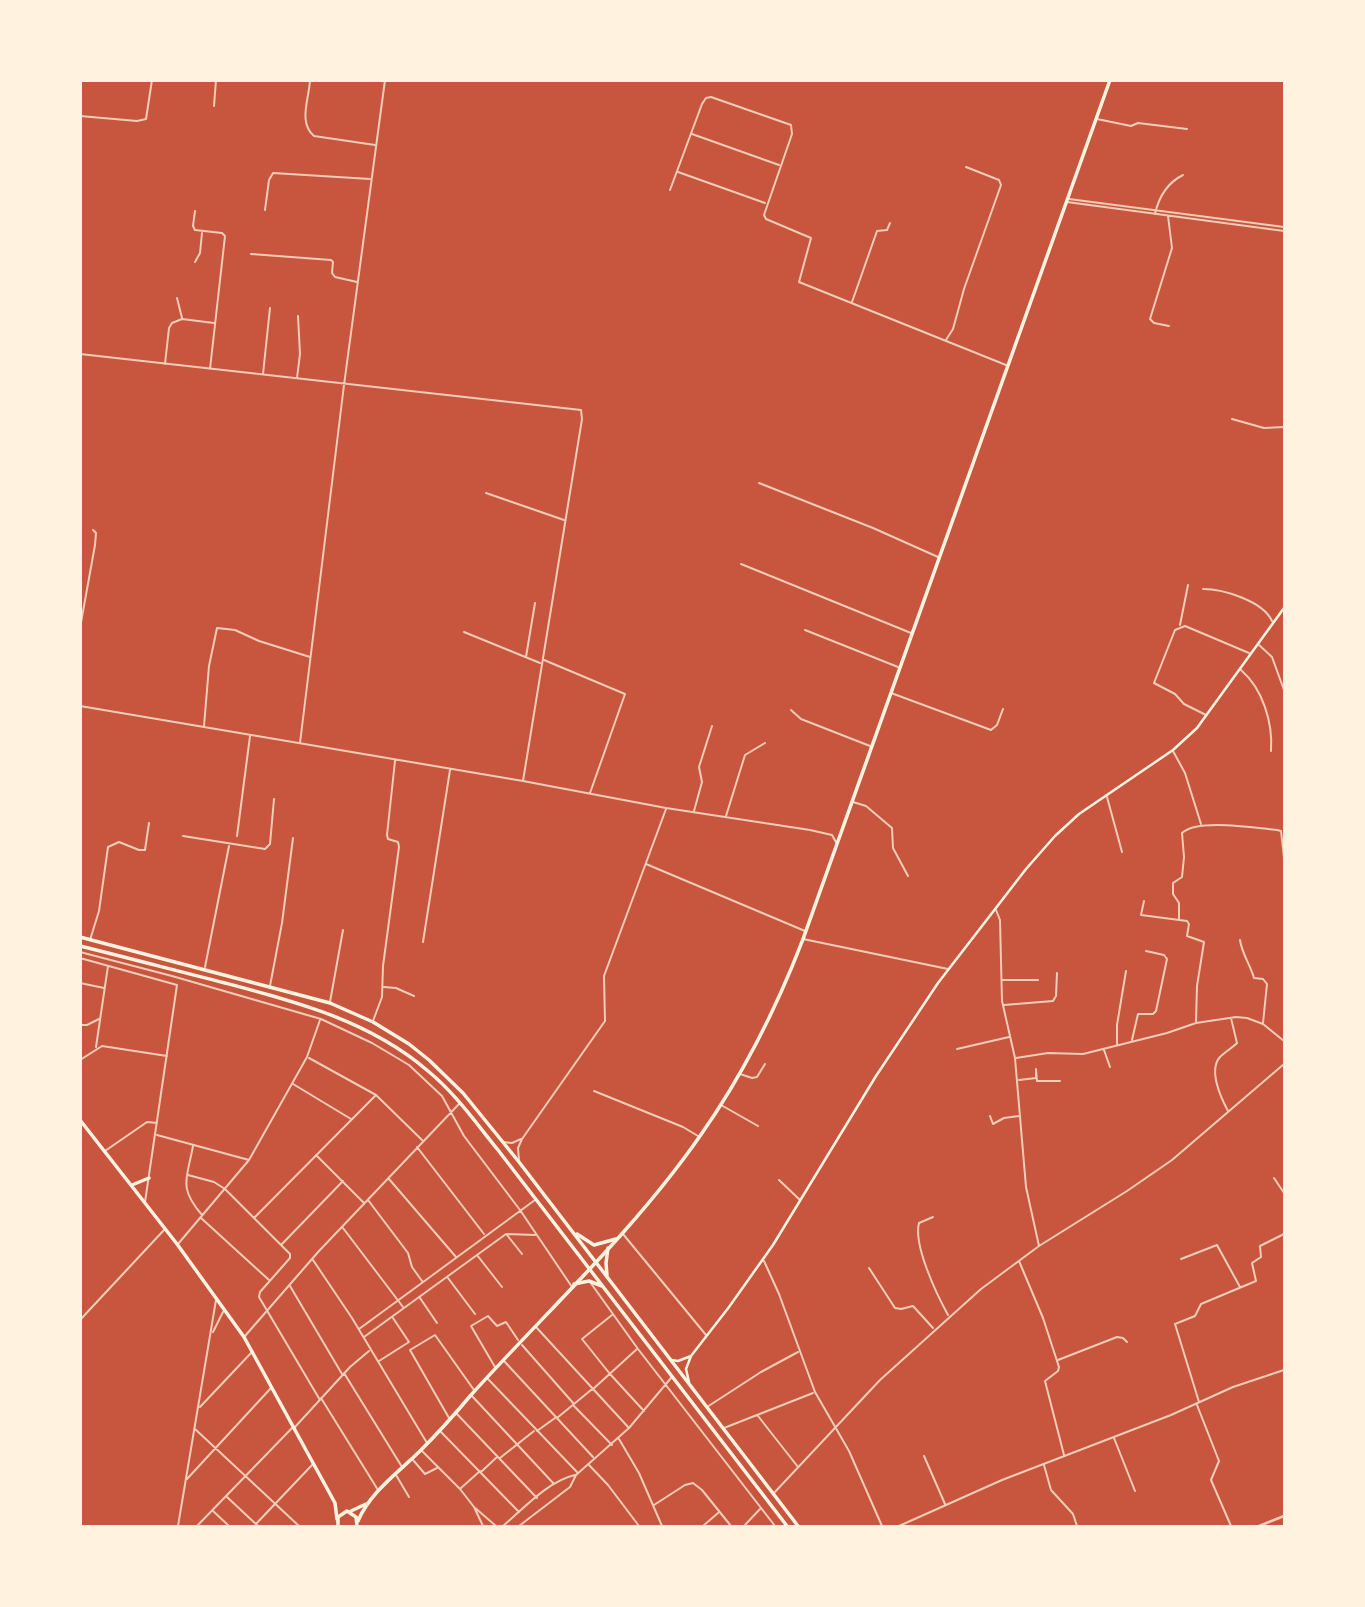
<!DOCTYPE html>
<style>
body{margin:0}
#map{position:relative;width:1365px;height:1607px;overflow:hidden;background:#c8553d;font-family:"Varela Round",sans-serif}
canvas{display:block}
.frame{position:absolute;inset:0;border:82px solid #fff3e0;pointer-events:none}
</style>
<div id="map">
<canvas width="1365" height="1607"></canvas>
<div class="frame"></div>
</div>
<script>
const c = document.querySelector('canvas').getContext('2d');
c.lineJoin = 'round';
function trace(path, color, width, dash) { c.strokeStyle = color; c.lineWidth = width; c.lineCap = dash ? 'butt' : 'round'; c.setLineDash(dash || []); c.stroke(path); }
const minor = new Path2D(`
 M310,80C309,100 298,122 314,136L375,145
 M214,106L216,80
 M80,116L137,121L146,119L152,80
 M1097,119L1131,126L1138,123L1187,129
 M692,134L779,165
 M678,172L765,203
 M670,190L702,104L706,98L711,97L791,125L792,134L764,215L766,219L811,238L799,282L1006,365
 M1069,199L1284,227
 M1067,202L1284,231
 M265,210L269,180L273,173L370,179
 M195,211L193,226L195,230L222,233L225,236L210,369
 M1155,214C1159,196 1167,183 1183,175
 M1168,216L1172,248L1150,319L1154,323L1169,326
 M251,254L331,260L333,262L332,273L335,277L357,282
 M195,262L200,253L202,233
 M177,298L182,318
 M852,302L877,231L887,230L890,223
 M946,340L953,329L964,289L1001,185L999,180L966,167
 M80,354L581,410L582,419L523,781
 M165,364L169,328L172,323L182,319L214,323
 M263,374L270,308
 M297,378L300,354L298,316
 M1232,419L1264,428L1284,427
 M759,483L873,528L938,557
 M486,493L564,520
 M741,564L911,633
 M1203,589C1223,589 1263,601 1272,621
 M1180,625L1188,585
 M80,628L95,545L96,533L93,530
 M805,630L898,667
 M464,632L540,663
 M1259,645L1272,657L1284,690
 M526,657L535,603
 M544,660L625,694L590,793
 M1241,670C1263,689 1273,723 1271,751
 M891,693L991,730L997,725L1003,709
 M80,706L523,781L666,808L810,830L832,835L837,844
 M791,710L801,719L870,746
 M1206,715L1184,704L1175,694L1154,683L1175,630L1185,626L1249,653
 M204,726L209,666L217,628L235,630L259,641L310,657
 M300,743L344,385L385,80
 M1173,751L1185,773L1201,824
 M1107,797L1122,852
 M853,802L866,806L892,828L893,848L908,876
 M694,811L702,782L699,767L712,726
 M726,816L745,755L765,743
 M183,836L265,849L270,844L274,799
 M237,836L250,736
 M646,864L805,931
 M1144,901L1141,915L1187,921L1189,924L1187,936L1204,942L1197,986L1196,1021
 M996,910L1000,920L1002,1001L1015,1058L1026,1187L1039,1246
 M1179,920V903L1173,894V883L1182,877L1184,857L1182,833C1197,818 1255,828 1277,830L1281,831L1284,858
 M803,939L948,969
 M90,940L99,911L108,847L119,842L139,850H145L149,823
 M1240,940C1242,954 1250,964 1254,978L1263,979L1267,984L1263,1023
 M423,942L450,770
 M80,952L172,976L321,1019L372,1043L409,1065L442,1096L464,1136L520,1210L572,1287
 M80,958L177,985L145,1202
 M205,967L229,846
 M1003,980H1038
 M80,983L104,988
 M270,986L282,923L293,838
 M384,987L396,988L414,996
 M330,1002L343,930
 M1004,1005L1053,1001L1056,996L1057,973
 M373,1021L382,997L383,966L399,847L398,842L388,839L387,835L395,761
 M80,1025H87L99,1019
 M1132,1040L1138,1014H1153L1156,1011L1167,959L1164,955L1146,951
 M1117,1044V1025L1126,971
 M96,1047L108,966
 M957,1049L1009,1037
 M1104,1050L1110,1067
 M309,1058L376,1095L422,1140
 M1016,1058L1048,1053L1083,1054L1167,1033L1196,1023L1236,1017L1247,1018L1263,1024L1284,1041
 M80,1060L102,1046L167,1056
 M740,1074L752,1078L757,1077L765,1064
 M1019,1080L1036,1078V1069L1037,1081H1060
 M293,1084L351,1119
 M594,1091L683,1127L698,1136
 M721,1105L758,1126
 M1228,1111C1221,1098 1208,1070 1220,1057C1225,1052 1232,1048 1237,1043L1231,1018
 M990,1116L993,1124L1004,1118L1019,1116
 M157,1135L249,1160
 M503,1142L512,1143L521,1139
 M193,1146C187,1179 178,1187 202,1215
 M417,1147L484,1234
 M105,1151L147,1122L157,1123
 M316,1155L364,1203
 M519,1160L518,1148L522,1139L605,1021L604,976L666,809
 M188,1175L214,1182L225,1189L290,1254V1258L260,1292L259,1297L320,1400
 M1274,1178L1284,1193
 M389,1179L456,1257
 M779,1180L800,1200
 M368,1200L408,1253L412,1267L422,1281
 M933,1217L919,1223C913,1245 937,1295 948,1315
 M201,1218L269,1280
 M254,1218L376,1095
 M343,1228L403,1307
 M623,1234L706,1335
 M507,1235L522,1254
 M178,1244L249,1160L307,1057L320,1020
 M282,1244L343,1181
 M477,1255L502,1287
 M1181,1259L1217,1245L1240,1287
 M313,1260L352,1318L427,1443
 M764,1261L779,1294L815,1392L849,1451L882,1526
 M1019,1261L1043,1318L1059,1367L1058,1371L1045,1381L1064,1455
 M869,1268L895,1308L901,1309L913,1306L933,1328
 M448,1278L475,1314
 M590,1282L638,1349L775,1526
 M290,1286L342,1374
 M420,1298L437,1323
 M612,1315L582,1339L610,1374L644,1411
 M80,1320L164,1230
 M536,1327L629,1428
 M359,1329L535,1200
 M213,1332L223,1312
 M245,1336L319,1251L459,1104
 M364,1337L506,1234L535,1235
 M522,1345L574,1404
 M1058,1360L1117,1337L1123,1338L1127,1342
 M379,1361L409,1342L393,1318
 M504,1361L593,1457
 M495,1367L471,1326L488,1316L497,1326L506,1322L518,1340
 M344,1373L402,1467
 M487,1378L577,1472
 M592,1390L637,1349
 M472,1396L554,1484
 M321,1398L378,1490
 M1199,1402L1175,1324L1195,1316L1201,1304L1256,1281L1252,1263L1261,1257L1260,1246L1284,1234
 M1197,1405L1219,1461L1211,1480L1231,1526
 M574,1406L612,1445
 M200,1407L251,1353
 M707,1407L761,1372L798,1352
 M456,1413L537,1498
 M758,1416L798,1467
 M449,1418L410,1350L435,1335L474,1390
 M557,1418L591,1390
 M295,1427L350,1367L369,1351
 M724,1428L813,1393
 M195,1429L299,1526
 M440,1431L519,1512
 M537,1431L555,1418
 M1114,1438L1135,1491
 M619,1439L639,1473L662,1526
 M422,1451L460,1489L474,1507L483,1526
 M924,1456L945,1504
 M500,1458L534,1431
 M413,1460L425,1474L437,1468
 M589,1465L608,1485L639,1526
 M1044,1465L1051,1490L1073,1514L1077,1526
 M481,1472L497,1457
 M396,1475L409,1497
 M187,1479L271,1388
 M461,1488L480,1471
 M774,1493L880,1380L981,1289L1039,1246L1127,1191L1172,1160L1284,1064
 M227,1497L258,1526
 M654,1505L685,1485L693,1483L702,1490L731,1526
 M474,1507L496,1526
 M213,1511L229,1526
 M178,1526L216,1300
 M197,1526L293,1427
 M254,1526L313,1464
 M503,1526C523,1509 548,1481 575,1475
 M519,1526L570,1487L576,1475L629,1428L671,1378
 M703,1526L718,1513
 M744,1526L760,1509
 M899,1526L1002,1480L1171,1415L1233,1387L1284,1370`);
const tertiary = new Path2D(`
 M1259,1526L1284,1516`);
const secondary = new Path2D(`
 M671,1360L678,1361L691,1356
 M689,1382L686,1369L691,1356L729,1307L773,1245L876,1076L938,983L1026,869L1055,836L1079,814L1173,750L1197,728L1284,608`);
const primary = new Path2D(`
 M80,1120L177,1244L244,1337L335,1503L337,1519
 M132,1185L149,1178
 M351,1511L366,1504
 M358,1521C370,1492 399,1472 421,1450C438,1433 455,1414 471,1395C548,1310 634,1231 700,1136C742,1076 777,1007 803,939L1110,80
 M338,1526V1517L347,1511L356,1517L357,1526`);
const trunk = new Path2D(`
 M80,937L330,1003L373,1022L409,1044L429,1060L463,1093L519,1162L798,1526
 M80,946C129,958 177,971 225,983C297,1002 370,1021 428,1071C455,1093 476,1123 498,1150L787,1526
 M577,1234L594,1245L616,1239
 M607,1276L606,1263L608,1248
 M574,1284L589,1281L602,1286`);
trace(minor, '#f1ccb7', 2);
trace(tertiary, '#f1ccb7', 2.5);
trace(secondary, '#fff3e0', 2.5);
trace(primary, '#fff3e0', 3.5);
trace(trunk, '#fff3e0', 3.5);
</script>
